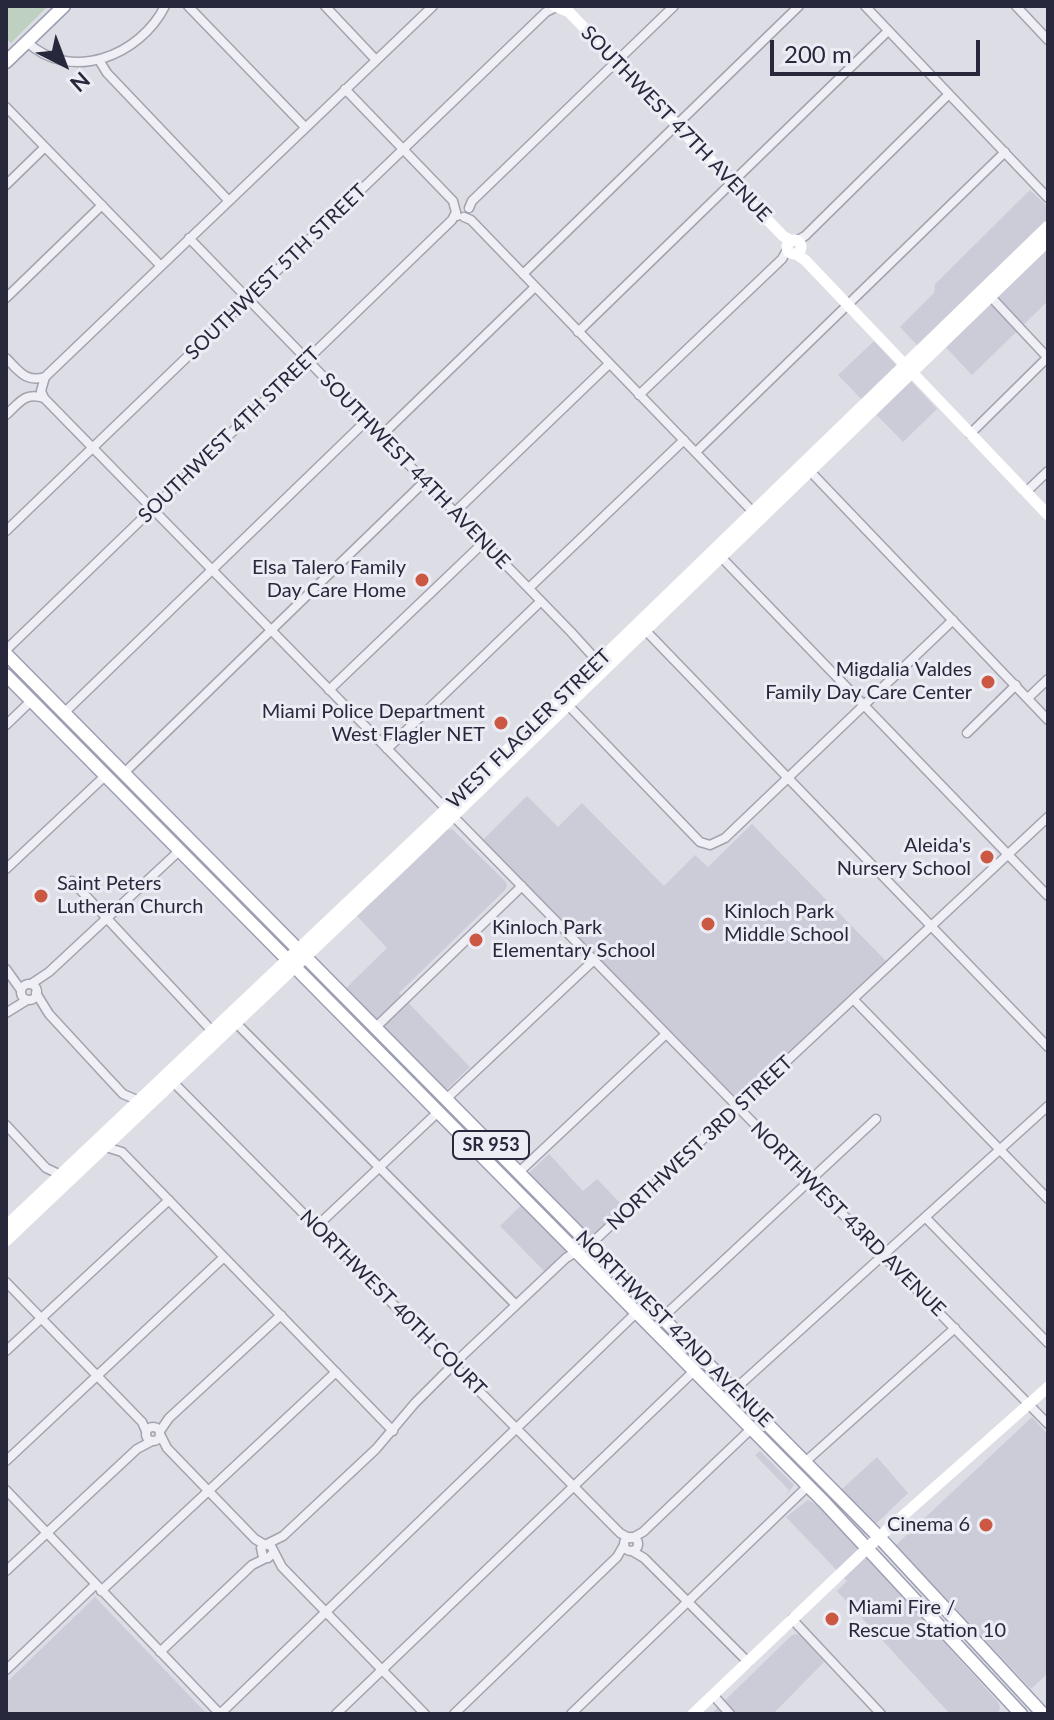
<!DOCTYPE html>
<style>
body{margin:0}
#map{position:relative;width:1054px;height:1720px;overflow:hidden;background:#dddde6;font-family:Lato,sans-serif}
canvas{display:block}
.frame{position:absolute;inset:0;border:8px solid #27283c;pointer-events:none}
.north{position:absolute;left:24px;top:24px;width:80px;height:80px;-webkit-text-stroke:6px #ecedf4;paint-order:stroke;rotate:138deg;font-size:22px;font-weight:700;line-height:32px;text-align:center;color:#27283c}
.north::after{content:'';display:block;margin:auto;width:28px;height:36px;background:#27283c;clip-path:polygon(50% 0,100% 100%,50% 72%,0 100%)}
.scale{position:absolute;left:770px;top:40px;width:210px;height:36px;box-sizing:border-box;border:4px solid #27283c;border-top:0;padding-left:10px;font-size:24px;line-height:28px;white-space:nowrap;color:#27283c;-webkit-text-stroke:6px #ecedf4;paint-order:stroke}
</style>
<div id="map">
<canvas width="1054" height="1720"></canvas>
<div class="frame"></div>
<div class="north">N</div>
<div class="scale">200 m</div>
</div>
<script>
const c = document.querySelector('canvas').getContext('2d');
c.lineJoin = 'round';
function fill(path, color) { c.fillStyle = color; c.fill(path, 'evenodd'); }
function trace(path, color, width, dash) { c.strokeStyle = color; c.lineWidth = width; c.lineCap = dash ? 'butt' : 'round'; c.setLineDash(dash || []); c.stroke(path); }
function label(font, color, halo, rows, align = 'center') {
  c.font = font + ' Lato,sans-serif'; c.lineWidth = 6; c.setLineDash([]); c.textBaseline = 'middle'; c.strokeStyle = halo; c.fillStyle = color; for (const [text, x, y, turn = 0] of rows) {
    c.save(); c.translate(x, y); c.rotate((+turn || 0) * Math.PI / 180); c.textAlign = isNaN(turn) ? turn : align; if (halo) c.strokeText(text, 0, 0); c.fillText(text, 0, 0); c.restore();
  }
}
const built = new Path2D(`
 M1030,190L1048,207V301L972,375L933,334L919,347L900,327L934,293L935,284Z
 M874,341L937,409L903,442L838,375Z
 M527,796L558,827L582,803L664,886L695,855L708,867L752,824L887,962L744,1096H735L483,840Z
 M452,829L506,882L507,886L505,890L399,993L470,1067L446,1090L345,989L387,948L357,916L447,830Z
 M549,1154L583,1191L597,1179L623,1206L591,1238L584,1232L545,1272L500,1226L540,1187L528,1174Z
 M1032,1417L1048,1435V1673L1031,1689L896,1545Z
 M760,1451L794,1485L784,1498L789,1490L755,1455Z
 M877,1457L908,1493L855,1544L998,1702L1000,1707L998,1714H950L837,1591L847,1581L786,1517L808,1500L821,1508Z
 M95,1597L207,1714H6V1683Z
 M796,1634L801,1635L824,1662L773,1714H711L792,1635Z`);
const green = new Path2D(`
 M6,6H48L11,43L6,38Z`);
const street = new Path2D(`
 M188,6L305,127
 M325,6L376,60
 M433,6L45,377L41,391L44,398L1048,1424
 M865,6L1048,198
 M1016,6L1048,40
 M27,42C71,83 140,56 165,6
 M99,60L107,73L228,200
 M345,89L453,201L457,216
 M6,107L160,265
 M6,185L45,147
 M469,208L472,201L674,6
 M464,217L471,220L755,514
 M189,238L571,632L600,664
 M796,241L805,236L949,94
 M523,274L799,6
 M991,297L1048,358
 M6,298L102,205
 M578,332L888,31
 M6,358C19,371 26,383 45,377
 M639,395L782,259L787,250
 M6,415C20,402 25,392 44,398
 M970,434L1048,357
 M381,436L535,287
 M696,452L1005,152
 M807,468L1048,720
 M1026,492L1048,471
 M455,512L609,364
 M6,531L546,12L556,7
 M722,558L1048,896
 M529,588L684,440
 M646,631L1048,1047
 M6,650L452,220L455,214
 M329,690L484,542
 M1028,698L1048,679
 M568,705L700,842L710,845L725,838L953,620
 M64,713L366,421
 M6,725L31,701
 M967,733L1016,685
 M387,749L541,601
 M123,774L425,481
 M6,869L105,776
 M72,881L212,1031
 M6,969L21,990
 M31,984L49,972L179,851
 M21 992a8 8 0 1 1 16 0a8 8 0 1 1-16 0Z
 M36,993L49,1014L109,1079L123,1094L137,1100
 M854,1000L1048,1199
 M6,1013L27,1000
 M236,1023L516,1305
 M375,1028L522,886
 M172,1081L620,1533L629,1538
 M446,1099L594,960
 M6,1125L46,1168L61,1175
 M106,1147L122,1152L393,1431
 M518,1173L666,1034
 M925,1217L1048,1343
 M317,1226L437,1113
 M6,1282L142,1422L146,1431
 M663,1317L876,1119
 M6,1351L169,1200
 M734,1390L1048,1106
 M146 1434a7 7 0 1 1 14 0a7 7 0 1 1-14 0Z
 M160,1431L169,1418L281,1315
 M160,1434L167,1448L255,1539L265,1545
 M6,1461L224,1257
 M805,1462L955,1328
 M6,1490L220,1714
 M624 1544a7 7 0 1 1 14 0a7 7 0 1 1-14 0Z
 M632,1538L643,1532L751,1429
 M267,1544L283,1536L376,1449L415,1403L462,1356L566,1258L595,1240L1048,817
 M632,1551L644,1558L748,1662
 M273,1553L268,1558L263,1557L261,1548L266,1544L271,1546L282,1567L425,1714
 M6,1571L137,1449L152,1441
 M101,1591L336,1372
 M792,1619L881,1714
 M160,1652L252,1565L266,1558
 M6,1670L95,1585
 M713,1695L730,1714
 M220,1714L636,1313
 M336,1714L694,1371
 M454,1714L617,1557L624,1545
 M571,1714L808,1486`);
const secondary = new Path2D(`
 M555,6L569,12L783,236L792,241
 M787 247a7 7 0 1 1 14 0a7 7 0 1 1-14 0Z
 M796,254L805,260L1048,515
 M6,1226L446,809L1048,226
 M6,1241L409,859L1048,241
 M693,1714L879,1537L1048,1387`);
const primary = new Path2D(`
 M6,62L64,6
 M6,654L879,1537L1043,1714
 M6,675L824,1502L1021,1714`);
const markers = [
 [422,580,8,"#ca5843"],
 [988,682,8,"#ca5843"],
 [501,723,8,"#ca5843"],
 [987,857,8,"#ca5843"],
 [41,896,8,"#ca5843"],
 [708,924,8,"#ca5843"],
 [476,940,8,"#ca5843"],
 [986,1525,8,"#ca5843"],
 [832,1619,8,"#ca5843"]
];
const shields = [
 [491,1145,76]
];
const shieldNames = [
 ["SR 953",491,1145]
];
const streetNames = [
 ["SOUTHWEST 47TH AVENUE",676,124,46],
 ["SOUTHWEST 5TH STREET",276,272,-44],
 ["SOUTHWEST 4TH STREET",229,435,-44],
 ["SOUTHWEST 44TH AVENUE",415,471,46],
 ["WEST FLAGLER STREET",529,729,-44],
 ["NORTHWEST 3RD STREET",700,1143,-43],
 ["NORTHWEST 43RD AVENUE",848,1219,45],
 ["NORTHWEST 40TH COURT",393,1303,45],
 ["NORTHWEST 42ND AVENUE",674,1329,45]
];
const poiNames = [
 ["Elsa Talero Family",406,568],
 ["Day Care Home",406,591],
 ["Migdalia Valdes",972,670],
 ["Family Day Care Center",972,693],
 ["Miami Police Department",485,712],
 ["West Flagler NET",485,735],
 ["Aleida's",971,846],
 ["Nursery School",971,869],
 ["Saint Peters",57,884,"left"],
 ["Lutheran Church",57,907,"left"],
 ["Kinloch Park",724,912,"left"],
 ["Middle School",724,935,"left"],
 ["Kinloch Park",492,928,"left"],
 ["Elementary School",492,951,"left"],
 ["Cinema 6",970,1525],
 ["Miami Fire /",848,1608,"left"],
 ["Rescue Station 10",848,1631,"left"]
];
fill(built, '#cbccd8');
fill(green, '#bed0bf');
trace(street, '#a3a3b0', 11);
trace(primary, '#9c9eb2', 15);
trace(street, '#efeff5', 8);
trace(secondary, '#fff', 11);
trace(primary, '#fff', 12);
for (const [x, y, r, color] of markers) { const dot = new Path2D(); dot.arc(x, y, r, 0, 2 * Math.PI); c.fillStyle = color; c.fill(dot); trace(dot, '#ecedf4', 3); }
for (const [x, y, w] of shields) { const box = new Path2D(); box.roundRect(x - w / 2, y - 14, w, 28, 6); c.fillStyle = '#ecedf4'; c.fill(box); trace(box, '#27283c', 2); }
label('bold 18px', '#27283c', null, shieldNames);
label('20px', '#27283c', '#ecedf4', streetNames);
label('20px', '#27283c', '#ecedf4', poiNames, 'right');
</script>
